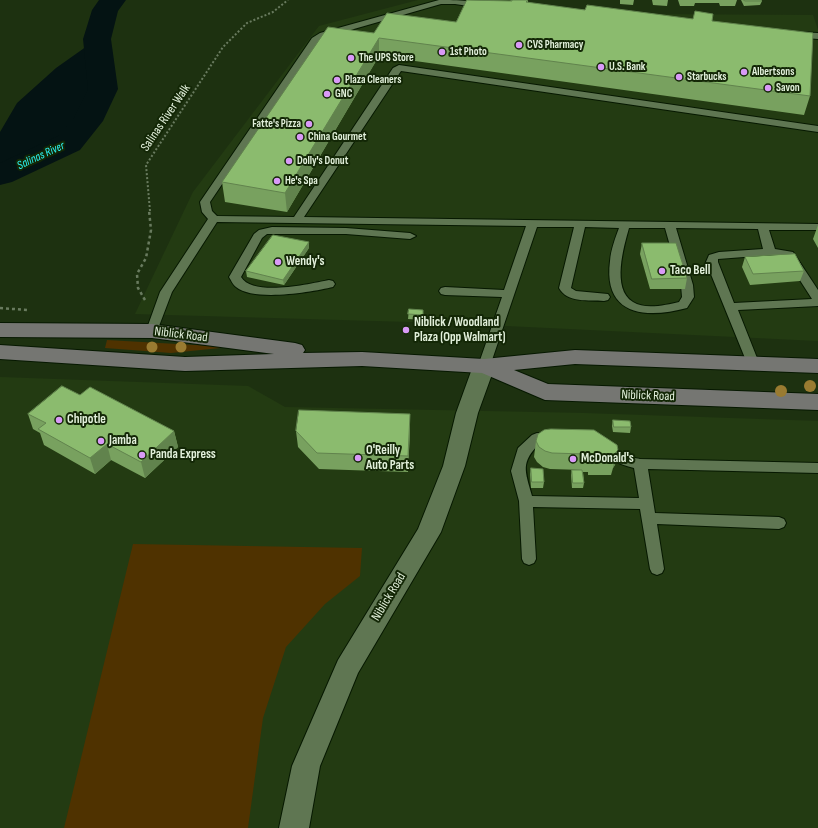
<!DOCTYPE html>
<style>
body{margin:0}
canvas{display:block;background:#1d3110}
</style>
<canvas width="818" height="828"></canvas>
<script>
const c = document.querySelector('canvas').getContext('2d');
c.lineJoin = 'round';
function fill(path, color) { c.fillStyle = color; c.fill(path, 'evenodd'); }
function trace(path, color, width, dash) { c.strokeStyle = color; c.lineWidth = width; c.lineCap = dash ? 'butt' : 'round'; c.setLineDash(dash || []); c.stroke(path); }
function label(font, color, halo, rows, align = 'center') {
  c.font = font + ' "Sofia Sans Condensed",sans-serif'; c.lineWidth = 4; c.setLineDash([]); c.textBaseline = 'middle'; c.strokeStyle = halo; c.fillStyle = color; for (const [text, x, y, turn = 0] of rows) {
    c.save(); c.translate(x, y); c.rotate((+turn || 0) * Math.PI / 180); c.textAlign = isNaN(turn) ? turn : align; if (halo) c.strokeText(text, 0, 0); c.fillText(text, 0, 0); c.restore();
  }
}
const built = new Path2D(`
 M418,0H504L622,14L813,15L818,30V341L445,323L135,314L193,192L319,26Z
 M0,377L248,386L285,407L584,413L818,421V828H0Z`);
const green = new Path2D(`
 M107,340L230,347L171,353L105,348Z
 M133,544L362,548L360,576L325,604L286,647L263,718L248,828H64Z`);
const water = new Path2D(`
 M97,39L103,89L88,121L69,143L0,175V132L17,103L56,68Z`);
const river = new Path2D(`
 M99,0H126L118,11L111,39L118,89L103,121L80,150L12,182L0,185V163L58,136L74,118L88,89L83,39L92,10Z`);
const pathFar1 = new Path2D(`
 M150,211L146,165L223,47L247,23L273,12L288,0`);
const path = new Path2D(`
 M145,300L138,288L137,274L146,258L151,230L149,210
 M0,308L27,310`);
const lane = new Path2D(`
 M439,0C450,0 478,0 486,5L482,8L455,4H441L326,37L318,42L210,202L212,211L217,216L294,217L393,68L399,65L818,126V132L401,71L304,217L818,224V230H769L775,249L793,252L818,290V306L738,310L759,363L757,366L753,367L749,366L747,363L706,262L709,255L719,252L763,249L758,229L676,228L693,285L694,297L687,308C646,319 603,316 610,261C611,249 615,239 619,228L585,227L571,288L576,291L608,294L610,297L608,300L604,301C589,300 567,303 559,288L574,227H537L490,366L488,369L484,370L480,369L478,366L502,297L445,295L441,294L439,291L441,288L445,287L504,290L526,226L217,222L172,292L156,334H148L146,331L160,292L208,219L202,212L200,202L312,38L320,33ZM629,228H665L681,285L682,297L679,302C666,305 645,310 633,302C611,289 624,246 629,228ZM770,255L785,257L812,299L734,303L718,262V259Z
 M796,32L818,33V39L793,37L792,35Z
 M272,227L346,228L410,233L416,236L410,239L346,234H267L262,238L241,277C253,297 309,284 329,280L333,281L335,284L333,287C312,292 254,302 236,287C233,285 231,280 229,277L254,234L259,230Z
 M537,433L559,435L561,438L559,441L540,443C520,463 525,470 532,496L639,498L634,468C619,464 605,459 597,445L599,442C611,438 615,450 624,455C628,457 635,458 640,459L818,463V473L648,469L655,513L779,517L784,519L786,523L784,527L779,529L657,524L664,569L662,573L657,575L652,573L650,569L640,509L533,507L536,559L534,563L529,565L524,563L522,559L519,501L511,471L518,448L532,435Z`);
const street = new Path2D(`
 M484,359L491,361L495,366L478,413L465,466L441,532L358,673L320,766L309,828H279L292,766L338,660L418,529L443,466L456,413L473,366L477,361Z`);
const secondary = new Path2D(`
 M0,323L152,324L295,343L302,345L305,350L303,353L362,352L484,359L575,350L818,359V373L575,364L514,370L548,384L818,394V410L545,400L482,373L362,366L185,371L0,359V345L185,357L274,354L152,338L0,337Z`);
const trees = [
 [152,347,5.5],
 [181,347,5.5],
 [810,386,6],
 [781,391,6]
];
const wall = new Path2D(`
 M512,0H528V3L585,10L712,21L810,96L804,115L379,56L287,212L225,202L222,182L374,33L456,22Z
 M620,0H634L633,5L620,4Z
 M652,0H668L667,6L653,5Z
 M678,0H737L735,6H720L719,3H695L694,6H680Z
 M741,0H761L762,1L760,5L744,6Z
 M818,225V248L813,239Z
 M642,243L687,278L685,289H650L640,254Z
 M309,248L284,285L247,277L246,271Z
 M745,257L804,271L800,281L750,285L742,267Z
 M409,309L423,315V320L408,319Z
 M80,395L174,431L178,447L145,478L111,460L95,474L44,445L40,433L33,429L28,414Z
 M410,414V430L408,472L319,469L298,447L296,431Z
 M613,420L631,427L630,433L613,432L612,426Z
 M536,441L617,445L615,465L613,468L611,475H588V472H583L584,483L583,488H572L571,475L572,470H582L550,469L543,467L537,462L534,457Z
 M531,468L544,482L543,488H531L530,474Z`);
const shadedWall = new Path2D(`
 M379,38V56L287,212L285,193Z
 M309,242V248L284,285L283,280Z
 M410,414V430L408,472V456Z
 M174,431L178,447L145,478L141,462Z
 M107,444L111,460L95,474L90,458Z
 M618,450L615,465L613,468L614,460V454Z`);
const building = new Path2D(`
 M467,0L512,1V0H528L526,2L585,10L587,5L693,19L695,11L713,14L712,21L813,33L810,96L379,38L285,193L222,182L328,27L374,33L387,13L456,22Z
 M744,0H761L762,1H745Z
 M273,235L309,242L283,280L246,271Z
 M642,243H676L687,278L652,279Z
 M795,254L804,271L753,274L745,257Z
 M409,309L423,310V315L408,314Z
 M62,386L80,395L90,387L174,431L141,462L107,444L90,458L38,429L46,423L28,414Z
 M299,410L410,414L408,456L317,453L296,431Z
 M613,420L630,421L631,427H614Z
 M551,429L594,430L617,445L618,450L614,454V460L591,459V457L585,456V454L552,453L545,451L539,447L536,441L538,434L544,430Z
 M531,468L543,469L544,482H532Z
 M572,470H582L584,483H573Z`);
const markers = [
 [519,45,4,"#d99af7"],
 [442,52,4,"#d99af7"],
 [351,58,4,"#d99af7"],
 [601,67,4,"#d99af7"],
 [744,72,4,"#d99af7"],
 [679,77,4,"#d99af7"],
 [337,80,4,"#d99af7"],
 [768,88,4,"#d99af7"],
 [327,94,4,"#d99af7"],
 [309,124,4,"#d99af7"],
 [300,137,4,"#d99af7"],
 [289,161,4,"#d99af7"],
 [277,181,4,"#d99af7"],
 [278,262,4,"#d99af7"],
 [662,271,4,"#d99af7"],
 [406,330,4,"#d99af7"],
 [59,420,4,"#d99af7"],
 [101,441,4,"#d99af7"],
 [142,455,4,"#d99af7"],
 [358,458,4,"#d99af7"],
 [573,459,4,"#d99af7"]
];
const farPoinames = [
 ["CVS Pharmacy",527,45],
 ["1st Photo",450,52],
 ["The UPS Store",359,58],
 ["U.S. Bank",609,67],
 ["Albertsons",752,72],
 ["Starbucks",687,77],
 ["Plaza Cleaners",345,80],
 ["Savon",776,88],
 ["GNC",335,94],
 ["Fatte's Pizza",301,124,"right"],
 ["China Gourmet",308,137],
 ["Dolly's Donut",297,161],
 ["He's Spa",285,181]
];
const farWaternames = [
 ["Salinas River",41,156,-25]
];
const streetNames = [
 ["Salinas River Walk",166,118,-56],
 ["Niblick Road",181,335,7],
 ["Niblick Road",648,396,2],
 ["Niblick Road",389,597,-59]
];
const poiNames = [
 ["Wendy's",286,262],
 ["Taco Bell",670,271],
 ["Niblick / Woodland",414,323],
 ["Plaza (Opp Walmart)",414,338],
 ["Chipotle",67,420],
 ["Jamba",109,441],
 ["O'Reilly",366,451],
 ["Auto Parts",366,466],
 ["Panda Express",150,455],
 ["McDonald's",581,459]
];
fill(built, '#233b12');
fill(green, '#4f3200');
fill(water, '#041313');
fill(river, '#041313');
trace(lane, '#061800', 2);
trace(street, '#061800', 2);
trace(secondary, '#061800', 2);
trace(pathFar1, '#697b5f', 2, [2, 2]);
trace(path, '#697b5f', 2.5, [3, 3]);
fill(lane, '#5f7652');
fill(street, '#5f7652');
fill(secondary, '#757672');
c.fillStyle = '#997b31';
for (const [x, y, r] of trees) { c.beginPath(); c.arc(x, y, r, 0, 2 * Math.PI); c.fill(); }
fill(wall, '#78a15f');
fill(shadedWall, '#61834d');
fill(building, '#8bbb6e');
trace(building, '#61834d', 1);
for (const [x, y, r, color] of markers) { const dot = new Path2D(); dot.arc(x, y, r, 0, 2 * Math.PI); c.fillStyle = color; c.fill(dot); trace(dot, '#132706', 1.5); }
label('bold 11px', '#e2f0db', '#132706', farPoinames, 'left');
label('italic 12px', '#2bf7f6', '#132706', farWaternames);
label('13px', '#e2f0db', '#132706', streetNames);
label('bold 13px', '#e2f0db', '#132706', poiNames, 'left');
</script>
